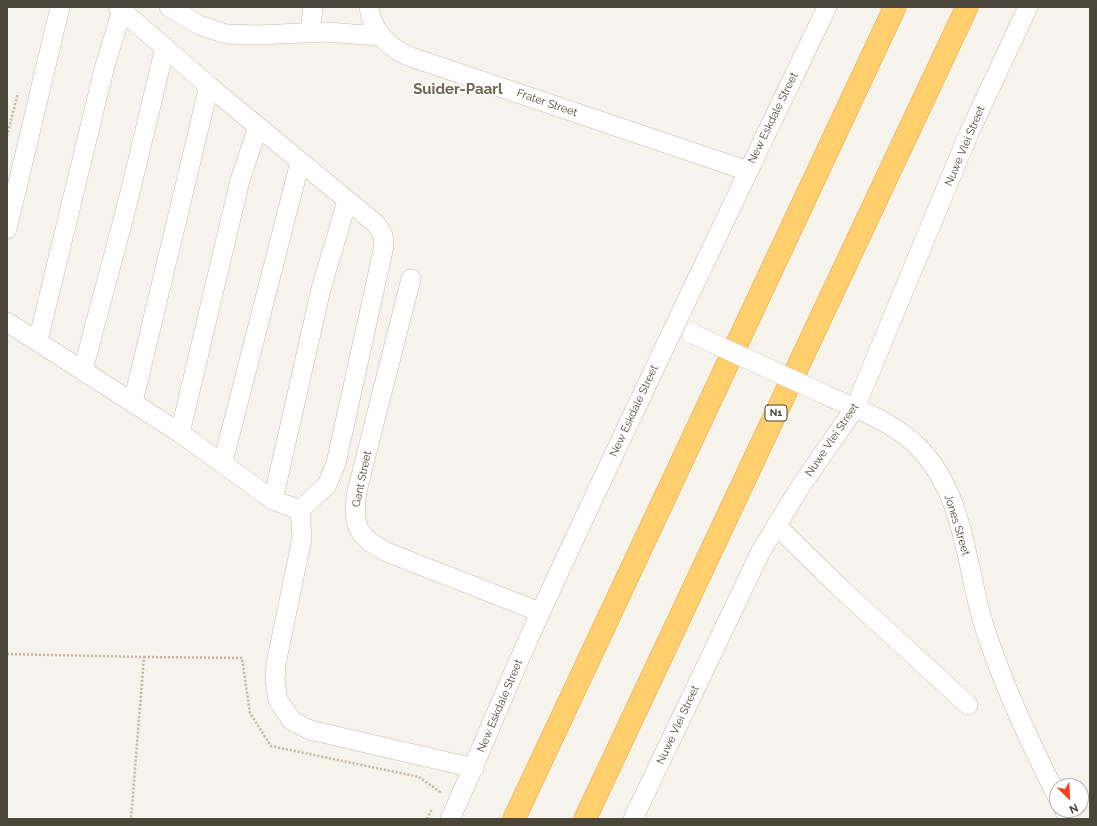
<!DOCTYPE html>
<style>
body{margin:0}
#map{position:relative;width:1097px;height:826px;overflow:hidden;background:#f6f3ec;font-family:Raleway,sans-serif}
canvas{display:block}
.frame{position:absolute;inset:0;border:8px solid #4b4439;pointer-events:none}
.north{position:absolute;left:1049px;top:778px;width:40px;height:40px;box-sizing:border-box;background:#fff;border:1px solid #b7b4b0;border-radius:50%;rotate:156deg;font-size:11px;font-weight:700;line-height:16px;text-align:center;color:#4b4439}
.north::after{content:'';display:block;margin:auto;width:14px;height:18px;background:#fc3f1d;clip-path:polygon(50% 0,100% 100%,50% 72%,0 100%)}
</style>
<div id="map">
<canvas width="1097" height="826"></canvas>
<div class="frame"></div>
<div class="north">N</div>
</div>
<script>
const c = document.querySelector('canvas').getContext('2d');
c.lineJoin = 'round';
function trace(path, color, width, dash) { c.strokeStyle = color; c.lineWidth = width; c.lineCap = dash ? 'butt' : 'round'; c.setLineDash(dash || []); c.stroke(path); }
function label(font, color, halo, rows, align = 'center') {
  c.font = font + ' Raleway,sans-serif'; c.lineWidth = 3; c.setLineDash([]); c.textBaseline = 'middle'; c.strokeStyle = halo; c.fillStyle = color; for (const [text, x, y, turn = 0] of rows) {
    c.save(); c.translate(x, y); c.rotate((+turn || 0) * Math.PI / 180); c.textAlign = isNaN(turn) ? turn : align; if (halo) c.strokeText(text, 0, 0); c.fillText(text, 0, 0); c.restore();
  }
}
const path = new Path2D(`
 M7,136L18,93
 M7,654L144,657L131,819
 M144,657L242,658L250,713L271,746L419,777L440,792L439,793
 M427,819L432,809`);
const minor = new Path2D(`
 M118,7L209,86L376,224L383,235L384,246L336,463L327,485L300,510
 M169,7L199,25L226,34L257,35L326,32L380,36
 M369,7C372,31 387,46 408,56L748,171
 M310,32L313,7
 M7,229L60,7
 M411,279L357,491C352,527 357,537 389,553L540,612
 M7,322L180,433L273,500L300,510
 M38,341L104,69L122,10
 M83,370L127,205L165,47
 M828,396C860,410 898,424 922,451C965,498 966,567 984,626C1003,685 1029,741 1057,796
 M133,402L209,86
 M180,433L240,180L258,127
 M223,462L300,162
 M273,500L321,289L347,201
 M300,510L302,538L276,664L275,680L278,700L292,721L310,730L474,768
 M776,525L837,585L968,705
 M1064,810L1069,819
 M450,819C482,750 510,678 542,609C635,407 731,207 827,7
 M633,819L761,551L802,484L855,408L969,133L1028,7`);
const highway = new Path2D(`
 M514,819L895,7
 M585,819L967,7`);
const minorBridge = new Path2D(`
 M693,334L828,396`);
const shields = [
 [776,413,22]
];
const shieldNames = [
 ["N1",776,413]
];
const streetNames = [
 ["Frater Street",547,103,19],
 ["New Eskdale Street",773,118,-64],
 ["Nuwe Vlei Street",965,146,-67],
 ["New Eskdale Street",634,411,-65],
 ["Nuwe Vlei Street",832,440,-56],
 ["Gant Street",362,479,-78],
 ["Jones Street",957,525,73],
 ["New Eskdale Street",500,706,-67],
 ["Nuwe Vlei Street",678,725,-65]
];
const districtNames = [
 ["Suider-Paarl",458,89]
];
trace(minor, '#c2bbae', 20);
trace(highway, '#e0a43c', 23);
trace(path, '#c4b79f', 2.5, [2, 2]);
trace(minor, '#fff', 19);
trace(highway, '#ffcf6e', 22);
trace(minorBridge, '#c2bbae', 20, []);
trace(minorBridge, '#fff', 19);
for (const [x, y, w] of shields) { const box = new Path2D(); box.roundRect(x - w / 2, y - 8, w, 16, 3); c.fillStyle = '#fff'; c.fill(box); trace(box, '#4b4439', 1); }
label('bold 10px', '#4b4439', null, shieldNames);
label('11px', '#4b4439', '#fff', streetNames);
label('bold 15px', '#6e6250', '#fff', districtNames);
</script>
